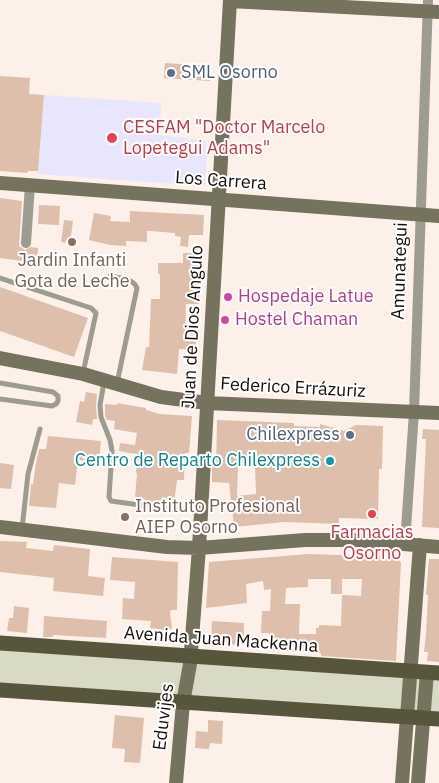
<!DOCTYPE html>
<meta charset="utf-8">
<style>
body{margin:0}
canvas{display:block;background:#fdf0e8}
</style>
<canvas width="439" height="783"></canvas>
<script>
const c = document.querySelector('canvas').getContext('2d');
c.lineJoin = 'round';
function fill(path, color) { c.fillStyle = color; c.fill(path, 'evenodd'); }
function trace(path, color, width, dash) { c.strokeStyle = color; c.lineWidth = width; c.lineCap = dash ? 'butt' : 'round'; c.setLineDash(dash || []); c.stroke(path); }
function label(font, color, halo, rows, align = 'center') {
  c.font = font + ' "IBM Plex Sans",sans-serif'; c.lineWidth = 4; c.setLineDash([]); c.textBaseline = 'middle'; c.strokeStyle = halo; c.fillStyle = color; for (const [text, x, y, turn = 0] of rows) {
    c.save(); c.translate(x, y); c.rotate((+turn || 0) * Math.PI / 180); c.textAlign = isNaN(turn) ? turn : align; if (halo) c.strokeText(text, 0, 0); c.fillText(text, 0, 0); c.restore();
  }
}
const medical = new Path2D(`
 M44,95L161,103L159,135L207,141L205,186L38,174Z`);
const green = new Path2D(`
 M0,646L439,676V715L0,684Z`);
const building = new Path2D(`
 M165,63L211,66L210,81L164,78Z
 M0,76L30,78L29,94L44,95L38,171H28L27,173L0,171Z
 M0,198L22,201L19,246L25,250L31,247L38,248L37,263L0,258Z
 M39,205L60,206L59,225L38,224Z
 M130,211L204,215L203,235H189L188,247L180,246L181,237L175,236V233L151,231H147V242L126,241V246L110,245L89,240L94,213L111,216L110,221L130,222Z
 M64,220L73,221L70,243L61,242Z
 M183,253H198L199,304H186L185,341H196V350L179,349L177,374L142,370L146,347H149L151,299H160V274H158V263H183Z
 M0,287L88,318L74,357L0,331Z
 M86,392L97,394L96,405L97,419H93L92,425L76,422L80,401L84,402Z
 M117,403L146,408V410L160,414L192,416L189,453H185L184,480H177L174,503L164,502V504L145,501V499L135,498L137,473H136L137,454L119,451L120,443L135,445L137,433L114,429L115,421L107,420L105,416V404L117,405Z
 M217,420L294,423V426L320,427V424L344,431L356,425L383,426L382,469H379L378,519L339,518V524L284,522L234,527L229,483L212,482V466H216ZM238,466H255L256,494L237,496Z
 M423,429L439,430V528L422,527L426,439H422Z
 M48,436L101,441L99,462L78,460L75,485L59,483L56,508L29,506L31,484H33L36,463L39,449H46Z
 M0,463L14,465L11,489L0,488Z
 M0,541L27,542L26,548L53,551L54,545L90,549L88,576L105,578L103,596L53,591L54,578L0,572Z
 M309,554L397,557L401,563L396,661L321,656V653L268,650L269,633H261L262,611H270L271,589L264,590L263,581L246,584L247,603L206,608L209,562ZM308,579H331V594H342V579H362L361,596L342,595L341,626L319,625V628H316V634H299L300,604H285L286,588L308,587Z
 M112,557L178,562L177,610H171L170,612L172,629L165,630L150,628L151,621L122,619L123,598L134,599L135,582L110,580Z
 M429,559H439V662L427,661L428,652H424L426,634L428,595H426Z
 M14,606L29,608L27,633L7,631L9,618H13Z
 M44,616L107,621L106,638L53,635V637H43Z
 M212,621L244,623L243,645L211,643Z
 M115,715L144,718L140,763L124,762L125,749L112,748Z
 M208,720L223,721L222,744L210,743L209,749L195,748L196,731L208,732Z`);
const lane = new Path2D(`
 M110,276C119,278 133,278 137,288L117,383
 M0,278L91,308L96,313L83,373
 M104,382L100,405L101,417L110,440L112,451L109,497L111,501L176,510
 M0,383L53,392L58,396V401L56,404L52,406L0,399
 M22,529L28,474L40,429`);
const street = new Path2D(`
 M26,243L30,185
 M405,543L414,412L428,0`);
const secondary = new Path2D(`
 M230,1L439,12
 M0,183L439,216
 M0,358L83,374L161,397L207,403L439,413
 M0,527L167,547L199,548L305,540H356L439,547
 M176,783L183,703L190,664L199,548L230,0
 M402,783L420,545
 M418,783L427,673`);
const primary = new Path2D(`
 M0,643L439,673
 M0,690L439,719`);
const markers = [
 [171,73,5,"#5c6f8a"],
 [112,138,6,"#e0444e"],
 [72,242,5,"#8d6e63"],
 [228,297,5,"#d1479c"],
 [225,320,5,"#d1479c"],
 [350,435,5,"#5c6f8a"],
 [330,461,5,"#0f9aa8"],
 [372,514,5,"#e0444e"],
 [125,517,5,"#8d6e63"]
];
const serviceNames = [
 ["SML Osorno",181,73],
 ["Chilexpress",340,435,"right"]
];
const healthNames = [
 ["CESFAM \"Doctor Marcelo",123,128],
 ["Lopetegui Adams\"",123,149],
 ["Farmacias",372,533,"center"],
 ["Osorno",372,554,"center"]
];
const streetNames = [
 ["Los Carrera",221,181,4],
 ["Amunategui",400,271,-88],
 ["Juan de Dios Angulo",193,327,-87],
 ["Federico Errázuriz",293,388,3],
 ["Avenida Juan Mackenna",221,640,4],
 ["Eduvijes",164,717,-83]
];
const educationNames = [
 ["Jardin Infanti",72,261],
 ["Gota de Leche",72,282],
 ["Instituto Profesional",135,507,"left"],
 ["AIEP Osorno",135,528,"left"]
];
const hotelNames = [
 ["Hospedaje Latue",238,297],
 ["Hostel Chaman",235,320]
];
const cultureNames = [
 ["Centro de Reparto Chilexpress",320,461]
];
fill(medical, '#e8e6fc');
fill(green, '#d8dac5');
fill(building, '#ddbfab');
trace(lane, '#9d9c8e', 5);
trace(street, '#9d9c8e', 10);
trace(secondary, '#75725e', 14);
trace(primary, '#58553d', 15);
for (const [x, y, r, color] of markers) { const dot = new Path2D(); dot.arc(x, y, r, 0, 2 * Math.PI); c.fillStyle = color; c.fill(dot); trace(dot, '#fff', 2); }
label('18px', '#4e5e75', '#fff', serviceNames, 'left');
label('18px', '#be3a42', '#fff', healthNames, 'left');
label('18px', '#160c05', '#fff', streetNames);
label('18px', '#785e54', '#fff', educationNames);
label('18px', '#b23c85', '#fff', hotelNames, 'left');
label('18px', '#0d838f', '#fff', cultureNames, 'right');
</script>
